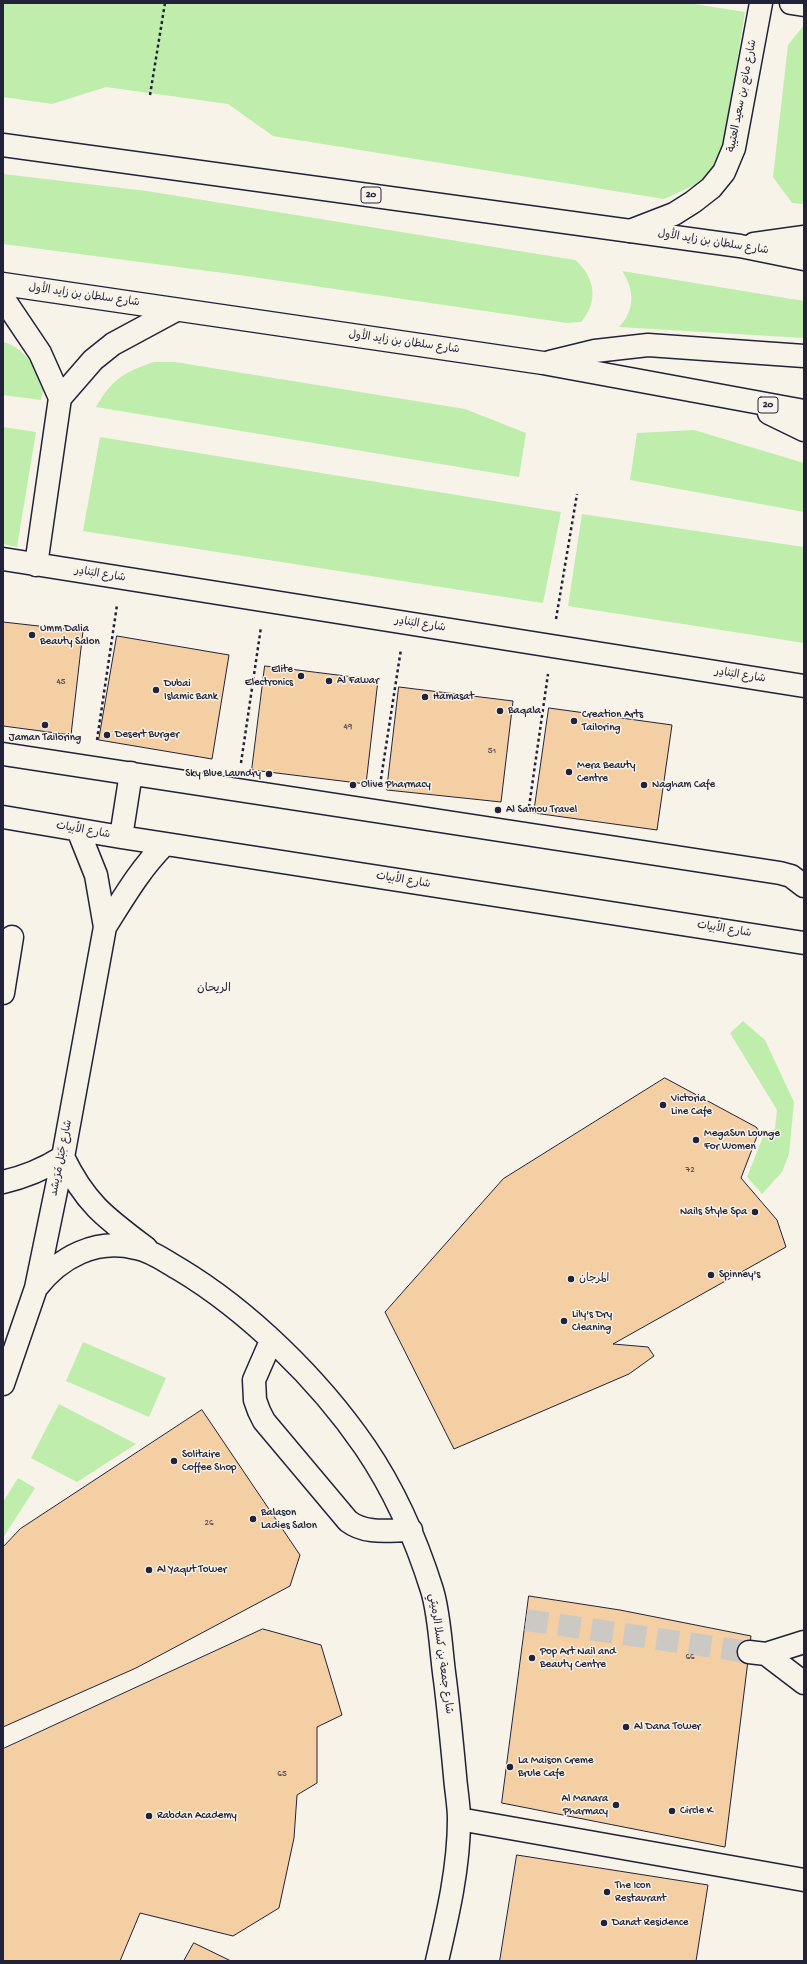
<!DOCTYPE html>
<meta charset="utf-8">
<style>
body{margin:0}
#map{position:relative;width:807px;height:1964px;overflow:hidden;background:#f7f3e8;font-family:"Gochi Hand",sans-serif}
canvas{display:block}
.frame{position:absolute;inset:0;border:4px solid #22223b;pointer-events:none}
</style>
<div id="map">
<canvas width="807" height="1964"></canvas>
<div class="frame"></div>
</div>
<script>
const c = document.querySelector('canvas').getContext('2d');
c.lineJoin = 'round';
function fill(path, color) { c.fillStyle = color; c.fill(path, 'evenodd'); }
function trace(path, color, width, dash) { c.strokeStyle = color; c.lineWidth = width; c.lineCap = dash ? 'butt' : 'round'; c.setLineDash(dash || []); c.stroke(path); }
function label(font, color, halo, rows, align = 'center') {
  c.font = font + ' "Gochi Hand","Playpen Sans Arabic",sans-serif'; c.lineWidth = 3; c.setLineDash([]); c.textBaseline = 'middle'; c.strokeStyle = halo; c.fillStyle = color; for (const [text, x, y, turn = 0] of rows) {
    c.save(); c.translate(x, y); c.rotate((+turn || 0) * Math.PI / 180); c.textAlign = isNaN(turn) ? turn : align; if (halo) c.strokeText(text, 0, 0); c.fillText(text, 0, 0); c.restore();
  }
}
const green = new Path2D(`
 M3,3H688L745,12L719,174L664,199L273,136L228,104L106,87L52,104L3,97Z
 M804,25V204L792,203L773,177L788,45Z
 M3,174L147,191L575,260C595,276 599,302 581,322L567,323L239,275L3,244Z
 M622,271L804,301V338L619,327C635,310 635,290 622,271Z
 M3,342C20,345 39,368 43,385C44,389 42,396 41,400L3,395Z
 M154,362H175L465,409L526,433L519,477L96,407C112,379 124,372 154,362Z
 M3,427L36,432L17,547L3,544Z
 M694,430L804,463V512L630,480L637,433Z
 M100,437L561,512L543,603L83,531Z
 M582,514L804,547V643L568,606Z
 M743,1021L765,1040L794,1102L789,1154L782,1172L762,1194L747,1177L765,1132L775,1129L777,1110L730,1033Z
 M83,1342L166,1378L149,1417L66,1381Z
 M59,1404L136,1444L77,1482L31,1458Z
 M18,1478L35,1488L3,1538V1502Z`);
const building = new Path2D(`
 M3,622L83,631L71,735L3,726Z
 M117,636L229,655L212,759L99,740Z
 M265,666L378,680L366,784L252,770Z
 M399,687L513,701L501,802L387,790Z
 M549,708L672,725L657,830L534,813Z
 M665,1078L756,1127L759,1131L741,1178L777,1220L786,1247L613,1344L648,1347L654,1356L629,1374L454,1449L385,1312L503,1179Z
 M202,1410L300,1555L290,1586L136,1668L3,1727V1547L20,1529Z
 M529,1596L620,1610L751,1636L725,1847L502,1803Z
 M263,1629L321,1645L342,1715L317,1727V1783L297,1795L294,1838L279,1908L233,1936L140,1913L120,1961H3V1749Z
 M517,1855L708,1885L696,1961H500Z
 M194,1943L231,1961H184Z`);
const minorTunnel = new Path2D(`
 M526,1620L749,1652`);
const path = new Path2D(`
 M150,95L165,3
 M556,619L577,494
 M97,740L117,605
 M241,763L261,627
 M380,785L401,649
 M529,807L548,674`);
const minor = new Path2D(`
 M791,3L804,5
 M630,231L674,214L693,202L711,188L724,172L734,148L761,3
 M3,298L40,353L60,398L36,565
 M60,398L93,360L113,344L176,310
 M3,559L804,686
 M3,754L780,873L791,876L804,886
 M3,817L121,837L804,943
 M121,837L131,773
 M105,927C124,897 140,869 165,844
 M3,993L12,937
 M3,1182C25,1177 44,1169 63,1157C85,1203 106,1218 146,1248
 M36,1288C60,1257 96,1238 136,1248C152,1251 165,1261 179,1269C249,1311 319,1380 365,1447C395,1491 416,1539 432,1590C440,1616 441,1653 445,1680C449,1712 452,1744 455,1776C456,1790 459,1805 459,1819C459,1867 448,1914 437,1961
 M271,1341L254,1380L255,1400L259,1411L264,1421L348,1521C366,1535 390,1530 411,1530
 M3,1384L36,1288L63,1157L105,927L96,875L78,830
 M749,1652L766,1654L804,1642
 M766,1654L804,1683
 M459,1819L804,1880`);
const major = new Path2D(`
 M3,145L740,246L804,259
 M754,244L804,237
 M3,284L543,363L804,411
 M550,362L595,351L648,345L804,356
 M769,413L804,430`);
const markers = [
 [32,635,4,"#22223b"],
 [301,676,4,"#22223b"],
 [329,681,4,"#22223b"],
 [156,690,4,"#22223b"],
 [425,697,4,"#22223b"],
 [500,711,4,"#22223b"],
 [574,721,4,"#22223b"],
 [45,725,4,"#22223b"],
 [107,735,4,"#22223b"],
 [569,772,4,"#22223b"],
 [269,774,4,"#22223b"],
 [353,785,4,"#22223b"],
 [644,785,4,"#22223b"],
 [498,810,4,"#22223b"],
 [663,1105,4,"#22223b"],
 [696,1140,4,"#22223b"],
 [755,1212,4,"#22223b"],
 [711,1275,4,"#22223b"],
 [571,1279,4,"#22223b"],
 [564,1321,4,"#22223b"],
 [174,1461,4,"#22223b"],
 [253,1519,4,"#22223b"],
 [149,1570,4,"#22223b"],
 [532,1658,4,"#22223b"],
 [626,1727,4,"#22223b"],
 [510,1767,4,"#22223b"],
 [616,1805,4,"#22223b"],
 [672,1811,4,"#22223b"],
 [149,1816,4,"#22223b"],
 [607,1892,4,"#22223b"],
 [604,1923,4,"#22223b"]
];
const numberNames = [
 ["45",61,683],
 ["49",348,728],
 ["51",492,752],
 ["72",690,1171],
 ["26",209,1524],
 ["66",690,1658],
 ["65",282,1775]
];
const shields = [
 [371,195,20],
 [768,405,20]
];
const shieldNames = [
 ["20",371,195],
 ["20",768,405]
];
const streetNames = [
 ["شارع مانع بن سعيد العتيبة",743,96,-79],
 ["شارع سلطان بن زايد الأول",713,243,9],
 ["شارع سلطان بن زايد الأول",84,296,8],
 ["شارع سلطان بن زايد الأول",404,343,8],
 ["شارع البَنادِر",100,575,9],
 ["شارع البَنادِر",420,625,9],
 ["شارع البَنادِر",740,676,9],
 ["شارع الأبيات",83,831,10],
 ["شارع الأبيات",403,881,9],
 ["شارع الأبيات",724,930,9],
 ["شارع جَبَل مُرَيشد",62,1158,-79],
 ["شارع جمعة بن كسلا الرميثي",440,1654,82]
];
const poiNames = [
 ["Umm Dalia",40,629],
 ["Beauty Salon",40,642],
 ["Elite",293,670,"right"],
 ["Electronics",293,683,"right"],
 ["Al Fawar",337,681],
 ["Dubai",164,684],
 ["Islamic Bank",164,697],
 ["Hamasat",433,697],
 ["Baqala",508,711],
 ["Creation Arts",582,715],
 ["Tailoring",582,728],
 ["Desert Burger",115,735],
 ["Jaman Tailoring",45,738,"center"],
 ["Mera Beauty",577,766],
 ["Centre",577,779],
 ["Sky Blue Laundry",261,774,"right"],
 ["Olive Pharmacy",361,785],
 ["Nagham Cafe",652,785],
 ["Al Samou Travel",506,810],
 ["Victoria",671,1099],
 ["Line Cafe",671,1112],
 ["MegaSun Lounge",704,1134],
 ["For Women",704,1147],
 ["Nails Style Spa",747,1212,"right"],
 ["Spinney's",719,1275],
 ["المرجان",579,1279],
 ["Lily's Dry",572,1315],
 ["Cleaning",572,1328],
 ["Solitaire",182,1455],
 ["Coffee Shop",182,1468],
 ["Balason",261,1513],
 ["Ladies Salon",261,1526],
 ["Al Yaqut Tower",157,1570],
 ["Pop Art Nail and",540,1652],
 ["Beauty Centre",540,1665],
 ["Al Dana Tower",634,1727],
 ["La Maison Creme",518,1761],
 ["Brule Cafe",518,1774],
 ["Al Manara",608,1799,"right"],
 ["Pharmacy",608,1812,"right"],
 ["Circle K",680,1811],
 ["Rabdan Academy",157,1816],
 ["The Icon",615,1886],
 ["Restaurant",615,1899],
 ["Danat Residence",612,1923]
];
const neighbourhoodNames = [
 ["الريحان",214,989]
];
fill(green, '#bfeeac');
fill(building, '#f4cfa4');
trace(building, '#22223b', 1);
trace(minorTunnel, '#ccc9c5', 22, [22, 11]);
trace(minor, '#22223b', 25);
trace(major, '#22223b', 25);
trace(path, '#22223b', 2.5, [3, 3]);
trace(minor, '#f7f3e8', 22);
trace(major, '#f7f3e8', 22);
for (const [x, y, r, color] of markers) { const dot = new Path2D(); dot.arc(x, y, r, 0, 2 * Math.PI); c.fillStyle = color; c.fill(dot); trace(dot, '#f7f3e8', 1.5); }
label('9px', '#564d55', null, numberNames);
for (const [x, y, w] of shields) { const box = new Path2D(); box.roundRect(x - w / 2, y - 8, w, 16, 3); c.fillStyle = '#f7f3e8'; c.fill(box); trace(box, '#22223b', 1); }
label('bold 10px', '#22223b', null, shieldNames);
label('11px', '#22223b', '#f7f3e8', streetNames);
label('11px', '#22223b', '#f7f3e8', poiNames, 'left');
label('12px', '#22223b', '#f7f3e8', neighbourhoodNames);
</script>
